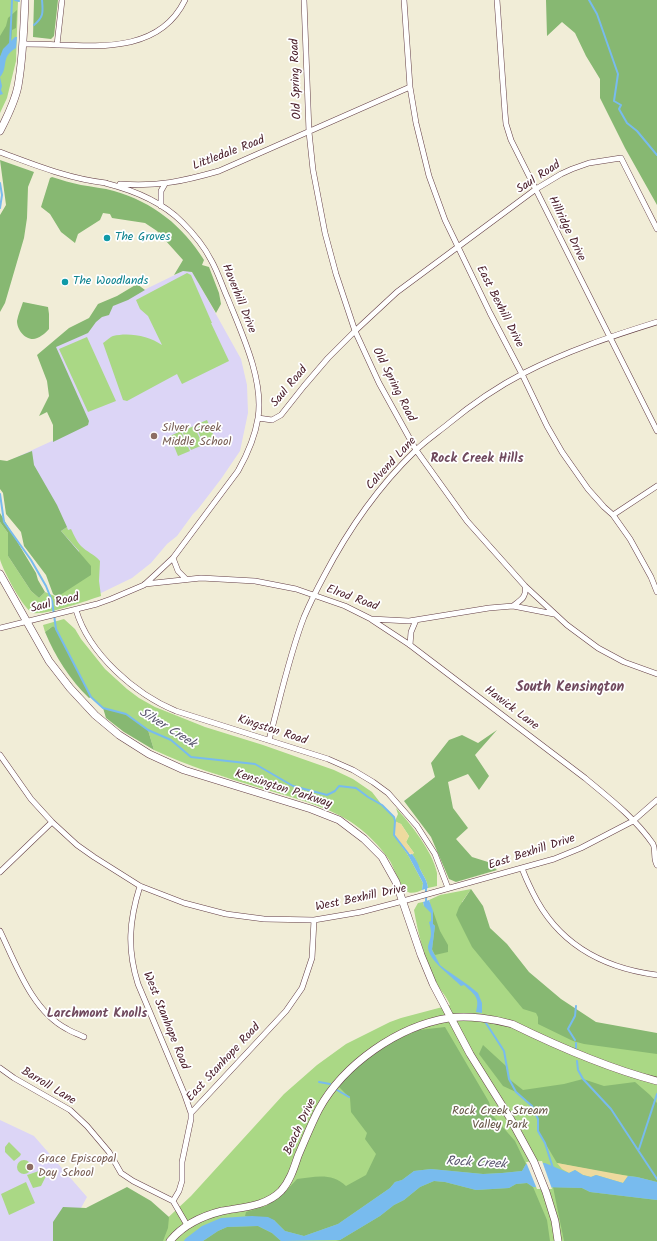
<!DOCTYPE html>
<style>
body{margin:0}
canvas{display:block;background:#f1edd7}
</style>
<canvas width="657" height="1241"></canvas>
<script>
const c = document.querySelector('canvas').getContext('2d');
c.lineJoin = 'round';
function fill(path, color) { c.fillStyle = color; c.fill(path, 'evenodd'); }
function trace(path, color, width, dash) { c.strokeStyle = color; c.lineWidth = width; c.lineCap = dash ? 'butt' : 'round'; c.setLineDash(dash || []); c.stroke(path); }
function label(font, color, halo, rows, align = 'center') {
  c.font = font + ' Kalam,sans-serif'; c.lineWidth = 3.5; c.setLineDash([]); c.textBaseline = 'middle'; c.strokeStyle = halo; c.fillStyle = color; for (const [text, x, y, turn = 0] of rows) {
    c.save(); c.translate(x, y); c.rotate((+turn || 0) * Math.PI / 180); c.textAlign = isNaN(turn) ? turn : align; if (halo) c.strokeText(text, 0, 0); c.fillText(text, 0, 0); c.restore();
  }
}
const built = new Path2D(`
 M188,270L193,273L241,359L247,385L248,413L240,451L221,479L198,509L193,514L177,536L167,544L151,563L132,578L101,593L74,603L17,457L87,425L55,347L113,305L183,271Z
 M0,1120L34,1136L87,1197L63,1241H0Z`);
const green = new Path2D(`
 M0,0H18L16,61L7,98L0,113Z
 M187,273L191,275L212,323H211L229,361L182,384L177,374L127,401L123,400L103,343C106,341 110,337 113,336C129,332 149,336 162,345L148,316L140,309L136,300Z
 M87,337L116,401L88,412L59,349Z
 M207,420L215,439L204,444L195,425Z
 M194,426L203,445L191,450L182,431Z
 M181,431L190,451L178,456L170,436Z
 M0,522L8,533V556L31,591L39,598L45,592L57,597L79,551L61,531L67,527L68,530L71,529C74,535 77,542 81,546C87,552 94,554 100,561L99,581L101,596C86,601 47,615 33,613C25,612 1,567 0,559C0,547 0,533 0,522Z
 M64,619L75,629L81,639L105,669L127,689L139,698L155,707L205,727L263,745L334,770L353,779L372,792L382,805L394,817L395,821L398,814L396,808C410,823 433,852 437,873C437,877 437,881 437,886L428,888C427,880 424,877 420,869C417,864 416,859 412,854L414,853L406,842L409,836L401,824L395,822L394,835L408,855L423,883L422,890C418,892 412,894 408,892C401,889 394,868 390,861C380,846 366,832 351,822C324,805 291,797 260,788C224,777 188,766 154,750L148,730L126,714L103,708L91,697L53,626L45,632L43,625Z
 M471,889L462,902L470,922L583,1022L657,1038V1241H143L191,1196L284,1094L317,1065L346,1044L390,1022L401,1018L450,1005C446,995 438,988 434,979C424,957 418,933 414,910L418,903L423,902L424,906L430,903L429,900L440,895Z
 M9,1142L21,1154L20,1156L14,1161L5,1152V1147Z
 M17 1167a7 7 0 1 1 14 0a7 7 0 1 1-14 0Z
 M39,1171L46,1176L41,1186L33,1188L27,1175Z
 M26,1182L35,1203L9,1215L1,1194Z`);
const forest = new Path2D(`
 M34,0H58L54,36L51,39L33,37Z
 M546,0H657V205L625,148L600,98V79L586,56L575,33L562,22L547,36Z
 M17,10L16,28L12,30L11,41L4,49L0,57V36L6,26L8,18Z
 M0,160L34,172L28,187L27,218L24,238L5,303L0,312V215L6,205Z
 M52,177C62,180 71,183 81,185C92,187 104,188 114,191C153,202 183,226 204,260L202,265L209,267L219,293L221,304L216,313L192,272L183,271L174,275L183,260L157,231L145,223L112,218L110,214L103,213L100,220L78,234L75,243L61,232L50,214L41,207L50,178Z
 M137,284L145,290L128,300L113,306L109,315L102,317L96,322L88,333L56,347L89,421L88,425L53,442V425L47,412L39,416L49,396L47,381L37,355L69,328L89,318L98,304L117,296Z
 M23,302L48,307L49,314V329C46,333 38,339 33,339C24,339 17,329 17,321C18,315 21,308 23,302Z
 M32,451L34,465L57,505L67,527L61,531L91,566V575L57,597L53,594L46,575L24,546L21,532L6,514L3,493L0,489V460L7,461Z
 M0,513L36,573L38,580L45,592L39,598L31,591L8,556V533L0,522Z
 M53,626L56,629L91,697L89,698C70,680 55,656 45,632Z
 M103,708L126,714L148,730L154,750L124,732L106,718Z
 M497,730L475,755L489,776L479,790L468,774L448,782L453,808L468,828L456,839L472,857L488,862L497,870L456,882L449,879L431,837L404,801L435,777L431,763L449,740L462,735L478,743Z
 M471,889L483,906L490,928L507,944L529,972L561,999L596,1022L657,1033V1054L584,1044L573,1041L538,1024V1017L536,1013L523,1009L472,947L456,915L459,907Z
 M433,911L440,931L448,945V952L435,955L432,949L435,926L433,924Z
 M445,1027L489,1102L493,1116L515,1141L526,1164L522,1171L502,1173L483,1174L431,1169L414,1171L402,1180L395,1182L390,1188L338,1224L304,1236L285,1231L274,1220L245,1216L246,1212L266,1206L285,1192L297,1179C314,1177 332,1172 346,1186L366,1175L376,1154L365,1139L367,1133L351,1112L350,1098L338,1086L352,1071L368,1057L389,1043L419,1030Z
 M483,1045L506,1066L509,1079L523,1090L564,1084L583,1079L604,1086L635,1082L650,1095L657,1103V1182L637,1177L608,1173L557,1163L538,1131V1119L532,1106L516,1092L503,1086L479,1054Z
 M434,1181L445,1182L476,1190L509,1188L516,1184L527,1183L533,1187L547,1220L550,1241H336L340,1240L380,1216L394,1205L404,1200L420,1187Z
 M127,1187L151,1201L169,1217L168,1228L163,1241H53V1222L63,1207L86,1208Z
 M553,1187L582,1188L590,1192L657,1200V1241H564Z
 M258,1226L272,1233L281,1241H203L218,1231L227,1227Z`);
const sand = new Path2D(`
 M395,821L401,824L409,836L406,842L414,853L412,854L408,853L394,835Z
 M557,1163L628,1176L623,1183L596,1175L591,1177L583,1175L575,1170L569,1173L562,1169Z`);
const water = new Path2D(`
 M15,37H17L16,48C0,57 9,67 0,77L2,86L1,90L3,94L0,95V57L3,49Z
 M412,854C416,859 418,863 420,869C424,877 427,880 428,888L422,890L423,883L408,855Z
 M429,900L433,911V924L435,926L432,950L440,965L445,969L468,985L478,993L482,1003V1013L476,1012C480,997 475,995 464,985L461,986C453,977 427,960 428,946C429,942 431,938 431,934C431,930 430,926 429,922L431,921V913L424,906L423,902Z
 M545,1163L569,1173L575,1170L583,1175L591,1177L596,1175L623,1183L628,1176L637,1177L657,1182V1200L590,1192L582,1188L533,1187L527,1183L516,1184L509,1188L476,1190L445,1182L434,1181L420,1187L404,1200L394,1205L380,1216L340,1240L281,1241L272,1233L258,1226L227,1227L218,1231L203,1241H184L185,1239L202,1226L221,1218L252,1216L268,1217L274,1220L285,1231L304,1236L338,1224L390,1188L395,1182L402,1180L414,1171L431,1169L483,1174L502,1173L522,1171L526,1164Z`);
const pier = new Path2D(`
 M542,1161L552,1189H537L526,1162Z`);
const stream = new Path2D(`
 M15,0L19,1
 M589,0L597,14L618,74L614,101L621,105L619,109L627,123L637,131L657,155
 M34,25C44,17 43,12 42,0
 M10,45L12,0
 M0,183L2,195L0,208
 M0,494L4,522L31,560L46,586L52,601L56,629L91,697L103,708L126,714L148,730L171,740L191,757L255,764L293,786L327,795L335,791L339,786L356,788L368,797L382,805L394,817L395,821L394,835L410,856
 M426,888V904
 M484,1020L504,1051L509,1079L516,1092L532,1106L538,1119V1131L545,1143L553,1168
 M575,1040L568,1029L575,1016L576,1006
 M576,1043V1048
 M577,1061L578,1070L583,1079L611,1109L657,1179
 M319,1082L330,1084
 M337,1090L349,1097
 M639,1149L657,1094`);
const street = new Path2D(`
 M304,0L309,132L313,170L325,233L336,274L355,331L379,383L416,450L467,521L525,586L567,625L598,648L624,662L657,674
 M404,0L410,87L416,123L429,176L445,220L490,313L522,374L547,426L562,452L588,489L604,507L613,515L630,539L651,577L657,592
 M497,0L505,113L506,124L511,140L657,431
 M23,44C34,44 46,44 57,45C105,47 161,50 185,0
 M57,45L62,0
 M0,152C35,165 69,179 106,183
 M120,184C157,187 184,181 219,171L410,87
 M161,206V191L165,184
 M258,418L272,420L281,415L304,386L328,358L355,331L397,292L536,189L561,174L572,169L589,163L621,158L657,229
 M613,515L657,486
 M173,558L178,571L186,579
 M145,584L201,578L255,581L296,589L345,606L371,619L409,621L489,608L513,606L554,614
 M513,606C521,600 527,597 525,586
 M76,610C89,654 135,694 176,711L328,759L353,770L373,782L388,793L417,826L435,854L448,888
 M372,620L410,645L585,778C609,798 635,818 653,844C656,850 653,859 657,865
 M0,628L97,604L111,599L144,585L156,574L173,558L238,471C247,455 255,437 258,418C264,380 242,334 228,299C222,286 218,272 211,260C204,246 193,233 182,222C161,201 133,190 105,183
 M410,645L411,632L416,620
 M269,740C280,699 289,656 304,617C310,603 317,589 324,576C348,530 378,487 415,451C425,441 437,433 448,424C471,405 497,387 524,373C567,351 612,336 657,322
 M0,755L31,799L52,822L77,845L94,857L140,886L184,903L226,914L264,919L314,920L361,912L403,901L554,859L581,848L633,821L657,800
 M522,868C525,877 529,885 533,893C558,944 603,968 657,975
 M0,872L52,822
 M140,886C129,921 127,949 138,984L184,1093L191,1113
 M0,931C16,964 32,1011 67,1029C72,1032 78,1034 84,1037
 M0,1068L14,1078L70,1110L87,1126L109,1152L121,1173L133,1181L173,1201
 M187,1225L173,1201L179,1191L182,1181V1162L191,1119V1113L286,1011L302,988L312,958L314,920`);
const secondary = new Path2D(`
 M0,131C7,117 15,102 18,86C23,58 24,28 25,0
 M0,574L49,661L70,688L95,715L119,735L149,754L184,770L311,809L339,820L364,839L382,857L396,882L421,955L433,984L470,1054L510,1118L534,1162L546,1192L555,1221L558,1241
 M170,1241C183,1225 202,1216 222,1211C242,1207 265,1207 281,1191C290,1181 294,1168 298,1156C305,1140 311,1124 319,1109C344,1064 398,1026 449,1018C468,1015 494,1019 512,1024C559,1047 607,1068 657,1081`);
const markers = [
 [107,238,4,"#0f9aa8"],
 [65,282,4,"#0f9aa8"],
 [154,436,4,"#8d6e63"],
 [30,1167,4,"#8d6e63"]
];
const streetNames = [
 ["Old Spring Road",297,79,-92],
 ["Littledale Road",229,154,-21],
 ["Saul Road",539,178,-33],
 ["Hillridge Drive",566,229,64],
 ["Haverhill Drive",238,299,68],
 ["East Bexhill Drive",499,307,63],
 ["Old Spring Road",393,385,63],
 ["Saul Road",290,387,-50],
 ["Calvend Lane",392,464,-47],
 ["Elrod Road",352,599,20],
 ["Saul Road",55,604,-14],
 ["Hawick Lane",511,709,37],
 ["Kingston Road",272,731,18],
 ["Kensington Parkway",283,790,18],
 ["East Bexhill Drive",532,853,-18],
 ["West Bexhill Drive",361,899,-12],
 ["West Stanhope Road",165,1021,68],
 ["East Stanhope Road",224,1063,-47],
 ["Barroll Lane",48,1087,31],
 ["Beach Drive",301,1127,-65]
];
const cultureNames = [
 ["The Groves",115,238],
 ["The Woodlands",73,282]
];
const educationNames = [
 ["Silver Creek",162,429],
 ["Middle School",162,443],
 ["Grace Episcopal",38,1160],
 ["Day School",38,1174]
];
const parkNames = [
 ["Rock Creek Stream",500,1112],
 ["Valley Park",500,1126]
];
const neighbourhoodNames = [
 ["Rock Creek Hills",477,460],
 ["Larchmont Knolls",97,1015]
];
const waterNames = [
 ["Silver Creek",167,729,32],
 ["Rock Creek",476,1164,3]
];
const quarterNames = [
 ["South Kensington",570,689]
];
fill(built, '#dcd5f6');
fill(green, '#aad885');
fill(forest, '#87b872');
fill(sand, '#eeda9e');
fill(water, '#78bbee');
fill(pier, '#f1edd7');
trace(stream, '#78bbee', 2);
trace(street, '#633e45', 6);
trace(secondary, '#633e45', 8);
trace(street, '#fff', 5);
trace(secondary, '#fff', 7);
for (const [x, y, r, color] of markers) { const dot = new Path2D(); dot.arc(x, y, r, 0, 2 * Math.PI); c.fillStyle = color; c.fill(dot); trace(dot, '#fff', 1.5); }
label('12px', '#4a1f2b', '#fff', streetNames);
label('12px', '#0d838f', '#fff', cultureNames, 'left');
label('12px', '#785e54', '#fff', educationNames, 'left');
label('12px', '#675646', '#fff', parkNames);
label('bold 13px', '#704a5e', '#fff', neighbourhoodNames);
label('italic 13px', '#5a566f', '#fff', waterNames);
label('bold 14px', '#704a5e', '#fff', quarterNames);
</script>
